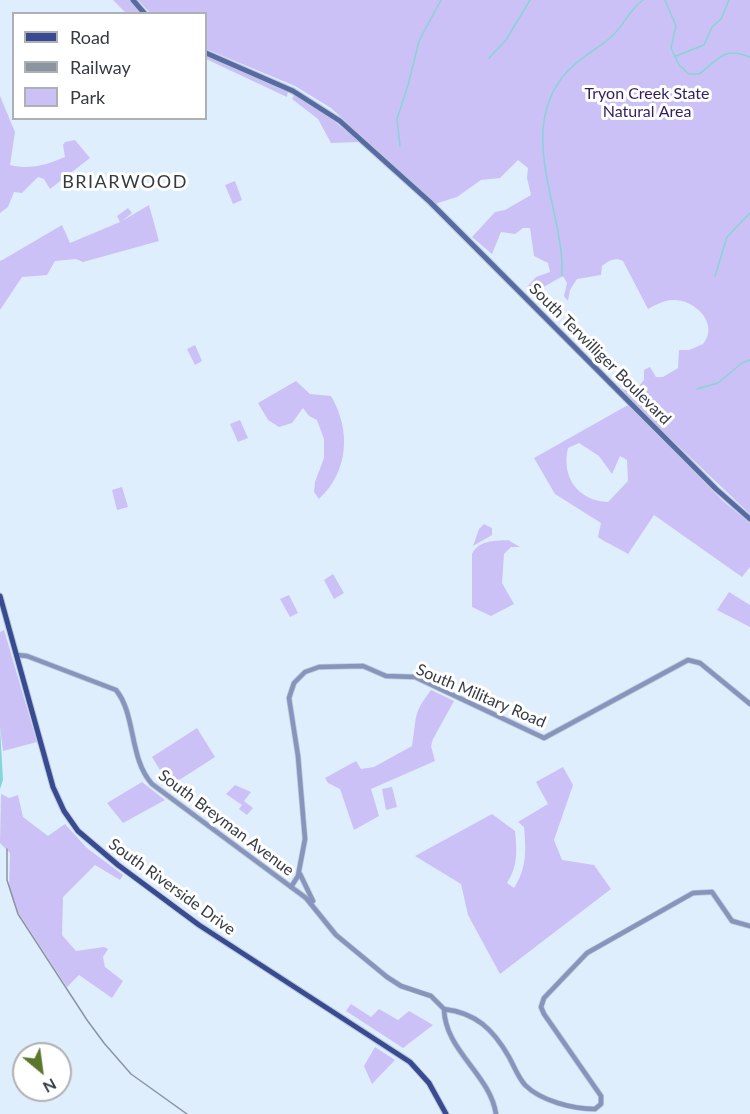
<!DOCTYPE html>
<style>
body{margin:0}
#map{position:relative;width:750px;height:1114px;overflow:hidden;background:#dfeefd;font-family:Lato,sans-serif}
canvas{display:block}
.legend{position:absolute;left:12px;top:12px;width:195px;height:108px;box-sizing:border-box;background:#fff;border:2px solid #aeb1b3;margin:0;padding:8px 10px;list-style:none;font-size:18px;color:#353b41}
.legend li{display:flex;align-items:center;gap:12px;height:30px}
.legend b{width:30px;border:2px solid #aeb1b3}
.north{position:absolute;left:12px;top:1042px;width:60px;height:60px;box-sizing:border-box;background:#fff;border:2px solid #aeb1b3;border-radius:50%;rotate:151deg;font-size:16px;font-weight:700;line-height:24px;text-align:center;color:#353b41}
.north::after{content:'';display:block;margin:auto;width:21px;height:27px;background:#5a772c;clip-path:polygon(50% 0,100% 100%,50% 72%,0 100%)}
</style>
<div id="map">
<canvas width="750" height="1114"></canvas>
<ul class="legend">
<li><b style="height:8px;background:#384a91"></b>Road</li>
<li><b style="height:8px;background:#8a95a0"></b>Railway</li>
<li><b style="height:16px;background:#cbc1f6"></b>Park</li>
</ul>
<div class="north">N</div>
</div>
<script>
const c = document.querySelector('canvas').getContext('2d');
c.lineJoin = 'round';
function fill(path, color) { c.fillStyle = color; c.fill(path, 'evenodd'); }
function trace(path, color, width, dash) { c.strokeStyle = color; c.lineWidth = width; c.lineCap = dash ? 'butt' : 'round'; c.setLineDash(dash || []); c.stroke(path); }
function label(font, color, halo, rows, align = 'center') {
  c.font = font + ' Lato,sans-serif'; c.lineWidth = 6; c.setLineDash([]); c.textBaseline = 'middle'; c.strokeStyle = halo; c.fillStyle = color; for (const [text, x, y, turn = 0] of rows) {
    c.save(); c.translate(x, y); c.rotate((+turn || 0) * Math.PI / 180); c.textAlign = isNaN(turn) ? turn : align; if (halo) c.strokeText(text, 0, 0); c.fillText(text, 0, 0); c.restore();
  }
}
const green = new Path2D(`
 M113,0H130L142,13H126Z
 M138,0H750V514L632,402L620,386L625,379L638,387L644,380V370L650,367L656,377H663L678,368L679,350H689L703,344C720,323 694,298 671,300C663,301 655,305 648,309L623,261C614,257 609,261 602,266L601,275L577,279L570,290L568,301L564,296L567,283L563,276L531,294L527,287L536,277L550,272L548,263L534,256L530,228H523L515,234L501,232L492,254L472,237L495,212L505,210L531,195L527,178L528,168L518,160L500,178L481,180L457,197L435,204L331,108L295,86L206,49V14L150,13Z
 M206,55L288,91L287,97L206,59Z
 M295,94L314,105L360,142L331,143L318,119L292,99Z
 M0,96L15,132L10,165C30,170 46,165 65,157L63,145L65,142L75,140L90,158L50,189L44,179L38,177L22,193L14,192L8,207L0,213Z
 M235,181L242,200L233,204L225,185Z
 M149,205L159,241L83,262L76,259L55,261L47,275L22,277L0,310V261L4,259L62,225L70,243L120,222L117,216L128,208L132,213L122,221Z
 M195,345L202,361L195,365L187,349Z
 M296,381L310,394L331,396C351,430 349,471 319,499L314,492L315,482L324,458V439L317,420L309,416L303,408L292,423L279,427L268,420L258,403Z
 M628,405L723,501L750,523V567L742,577L654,515L628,554C617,547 608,544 598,537L601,523L555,494L534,458ZM579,443L599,456L612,474L620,456L627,460L628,481L608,502C578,501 561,477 568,448Z
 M240,420L248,438L238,442L230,424Z
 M122,487L128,507L117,510L112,490Z
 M484,524L492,528V535L473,546L479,529Z
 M508,540L520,547H511L504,554L502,583L514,604L491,616L472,607V554C479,540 494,541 508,540Z
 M333,574L344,593L334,599L324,580Z
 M729,592L750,605V627L717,610Z
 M289,595L298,613L290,617L280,599Z
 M4,630L37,742L3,751L0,727V632Z
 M431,690L454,701L433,739L431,746L435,761L371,789L379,816L354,830L340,789L328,783L325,778L356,761L361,769L374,767L412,746C417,717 412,715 431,690Z
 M197,728L215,757L170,786L152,757Z
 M563,767L573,785L554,840L562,860L594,865L611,889L500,974L468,915L461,884L415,856L492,814L515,831C517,851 518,866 507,883L514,888C527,868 526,850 524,827L518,822L548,804L536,782Z
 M142,782L165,800L123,823L107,803Z
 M235,785L251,792L244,801L253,808L247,815L239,809L242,805L226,794Z
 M392,787L397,807L386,810L382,789Z
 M1,794L9,798L18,795L23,817L48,836L65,824L87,848L123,875L120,880L95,865L63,897L62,935L76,951L104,947L108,949L103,957L105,967L123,981L112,998L79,975L67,987L16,909L9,889L10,853L0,843Z
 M351,1004L371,1017L379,1009L398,1020L409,1011L433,1025L403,1048L346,1011Z
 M375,1047L395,1060L372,1084L364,1066Z`);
const water = new Path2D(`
 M0,727L3,780L0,789Z`);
const stream = new Path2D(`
 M665,0L676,26L671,48L679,65L689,74H699C720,59 722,46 750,57
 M676,56L704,45L712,27L721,19L729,0
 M489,58L506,40L530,0
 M400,146L397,119L408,85L419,41L441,0
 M562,276C565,213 518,137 561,79C574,61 593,52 610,38C623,27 629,10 643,0
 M715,276L727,237L750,213
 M697,389L718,383L742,363L750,360`);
const tertiary = new Path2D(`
 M17,655L27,656L116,690C136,714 129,759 152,784L306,898L336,935L387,977L401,986L431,996L444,1009
 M300,874L313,901
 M291,887L298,876L305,839L298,756L289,698L294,683L305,672L319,667L363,666L386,676L415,677L544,738L688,660L700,663L750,704
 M496,1114C490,1074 445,1051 444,1009C476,1013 493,1029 509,1057C514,1066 518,1077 525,1085C541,1101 573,1109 595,1109L601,1104V1096L544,1014L541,1007L544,998L587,953L693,893L712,892L732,921L750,926`);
const secondary = new Path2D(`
 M133,0L145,14
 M206,53L293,91L340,121L430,202L716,489L750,519`);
const primary = new Path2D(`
 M0,596L53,787L64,811L78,831L118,865L199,925L410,1062L429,1083L446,1114`);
const rail = new Path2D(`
 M7,849V880L18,914L87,1020L104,1043L131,1074L187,1114`);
const parkNames = [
 ["Tryon Creek State",647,94],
 ["Natural Area",647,112]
];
const streetNames = [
 ["South Terwilliger Boulevard",600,354,45],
 ["South Military Road",481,696,23],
 ["South Breyman Avenue",226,823,37],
 ["South Riverside Drive",172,887,36]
];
const neighbourhoodNames = [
 ["BRIARWOOD",125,182]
];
fill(green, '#cbc1f6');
fill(water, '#85d5d8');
trace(stream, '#85d5d8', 1.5);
trace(tertiary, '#bdcad7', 6);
trace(secondary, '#bdcad7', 7);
trace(primary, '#bdcad7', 7);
trace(tertiary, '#8795bd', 4.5);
trace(secondary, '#586aa4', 5);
trace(primary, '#384a91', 5);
trace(rail, '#8a95a0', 1.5);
label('16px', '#331e5e', '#fff', parkNames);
label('16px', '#353b41', '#fff', streetNames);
c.letterSpacing = '1.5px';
label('18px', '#353b41', '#fff', neighbourhoodNames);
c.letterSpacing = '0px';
</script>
